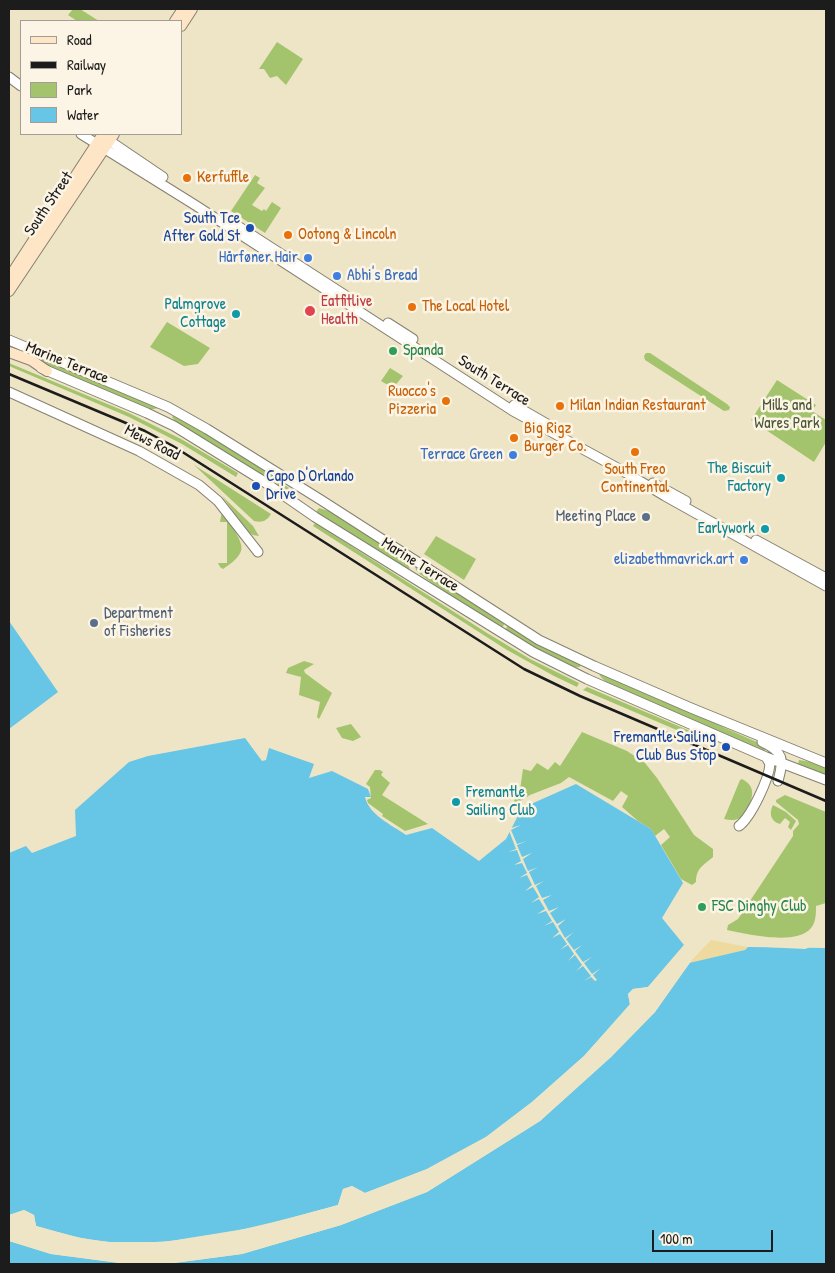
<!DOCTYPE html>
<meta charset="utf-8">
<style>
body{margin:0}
#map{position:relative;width:835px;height:1273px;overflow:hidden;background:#eee5c6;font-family:"Patrick Hand",sans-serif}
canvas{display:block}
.frame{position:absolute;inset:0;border:10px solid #1c1c1c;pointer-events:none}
.legend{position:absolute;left:20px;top:20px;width:162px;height:115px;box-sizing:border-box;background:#fcf5e5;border:1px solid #a29e95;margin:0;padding:6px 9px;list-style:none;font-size:15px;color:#1c1c1c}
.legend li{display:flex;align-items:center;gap:10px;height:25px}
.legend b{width:25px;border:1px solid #a29e95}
.scale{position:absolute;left:652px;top:1230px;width:121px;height:22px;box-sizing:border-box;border:2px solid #1c1c1c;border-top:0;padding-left:6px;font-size:15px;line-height:18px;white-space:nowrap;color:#1c1c1c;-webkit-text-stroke:4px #fcf5e5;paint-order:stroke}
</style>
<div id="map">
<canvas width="835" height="1273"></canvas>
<div class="frame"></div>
<ul class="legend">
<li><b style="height:6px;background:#fee5c5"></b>Road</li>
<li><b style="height:6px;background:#1c1c1c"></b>Railway</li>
<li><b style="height:14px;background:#a3c46d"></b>Park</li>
<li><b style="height:14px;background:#67c5e5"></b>Water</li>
</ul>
<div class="scale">100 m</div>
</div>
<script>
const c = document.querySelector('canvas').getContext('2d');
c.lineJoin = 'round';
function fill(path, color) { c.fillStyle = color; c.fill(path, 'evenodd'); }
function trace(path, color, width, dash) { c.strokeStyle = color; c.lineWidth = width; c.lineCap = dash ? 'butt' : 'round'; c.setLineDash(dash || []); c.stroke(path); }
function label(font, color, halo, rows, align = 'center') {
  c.font = font + ' "Patrick Hand",sans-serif'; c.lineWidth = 5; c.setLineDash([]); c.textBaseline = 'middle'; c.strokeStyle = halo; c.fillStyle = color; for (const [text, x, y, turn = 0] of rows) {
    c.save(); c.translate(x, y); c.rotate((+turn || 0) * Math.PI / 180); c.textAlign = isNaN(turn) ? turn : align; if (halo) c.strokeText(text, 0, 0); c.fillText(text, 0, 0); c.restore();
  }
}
const green = new Path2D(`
 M73,9H80L99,21H77L68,15Z
 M277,42L303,59L286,85L277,76L270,78L264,69H259Z
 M255,175L260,178L257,183L265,188L252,205L262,211L264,209L266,211L272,202L281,208L265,233L231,211Z
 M167,322L210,348L198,364L184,366L150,347Z
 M9,342L159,408L148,410L9,349Z
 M646,353H650L727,404L730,407L729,410L724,411L645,360L644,356Z
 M9,363L129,413L181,439L238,473L236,477L182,444L129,417L9,366Z
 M390,368L403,376L393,388L381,381Z
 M777,380L816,405L812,411L826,420V442L814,462L751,420Z
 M174,415L212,435L286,486L289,488L286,493L178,425L172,417Z
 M194,465L271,514C267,521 262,523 254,521Z
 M222,496L253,526L259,536L253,535L248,532Z
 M319,508L332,512L408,559L410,571L315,513Z
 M222,511C227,520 245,542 241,551C239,558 229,565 223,569L220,567L218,563H227V522H220Z
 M315,523L487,633L530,659L579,683L577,687L554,676L507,650L313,526Z
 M436,536L476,559L464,580L424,554Z
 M415,565L505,623L500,631L421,575L416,570Z
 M508,625H509L580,664V667L572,668L504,632Z
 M304,661L314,664L304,670L305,673L332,693L319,719L317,717L320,702L299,695L301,677L286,673L288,668Z
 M599,672L695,713L727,729L766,746L764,753C723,735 682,718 642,698C630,692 605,686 599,674Z
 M587,687L716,742L714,746L583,690Z
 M351,724L361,737L353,741L342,738L336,728Z
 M582,732L627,751L645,763L657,778L694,835L713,849V857C704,865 696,868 696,882L692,885L681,879L661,845L670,837L664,829L655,836L651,829L638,821L622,807L628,796L621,791L613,801L569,777L561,783L530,795L517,803H513L520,790L523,769L531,771L537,763L548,770L555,762L560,766Z
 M799,760L811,762L826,767V777L798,764Z
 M375,770H380L383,772L381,775L390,783L382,795L428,824L405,831L382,816L383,814L368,803L367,800L371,798L370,787L366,784Z
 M742,779C754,785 754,794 749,806C747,811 745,816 740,818C735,821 729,820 724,819L740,780Z
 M785,795L826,812V903L816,906C816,914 816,922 811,928C797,946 746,934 727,930L728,925L738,919L793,836V831L799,824L798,820L776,802V800Z
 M773,805L786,812L796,821L791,830L788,827L790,822L785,818L780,824C770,821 769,813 773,805Z`);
const sand = new Path2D(`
 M711,940L748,947L746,950L689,963Z`);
const water = new Path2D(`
 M9,621L58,692L9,729Z
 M245,738L262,761L266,760L269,748L314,764L309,778L332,771L368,789L371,797H365C369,815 392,825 406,835L432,828L479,861L506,839L522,808L576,784L651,829L683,883L662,918L684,945L648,987L633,989L628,994L630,1004L584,1056L532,1102L486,1137L427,1169L365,1193L352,1186L343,1189L338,1205C264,1225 188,1247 110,1242C85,1240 60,1233 36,1226L34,1215L24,1210L9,1215V853L26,846L32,853L76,836L75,810L129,762L148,756Z
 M748,947L826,948V1264H167L242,1254L341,1225L427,1192L540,1121L611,1057L655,1012L689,963L745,950Z
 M9,1241L51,1254L126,1264H9Z`);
const pier = new Path2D(`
 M510,825L511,828L521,825L511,830L517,844L527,841L517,845L522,857L532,853L523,859L528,871L538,867L529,872L535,885L544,881L536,886L542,898L552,895L543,900L549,911L559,907L550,913L557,924L566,919L558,926L561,931L565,938L574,932L566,939L574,950L582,945L575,951L583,962L592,957L584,963L592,974L601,968L593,975L597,980L595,981L591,977L584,981L591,976L583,966L576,971L582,965L575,955L568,961L574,954L568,945L560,950L567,944L560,934L552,938L559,932L553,922L544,926L552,921L546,911L537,914L545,909L539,899L531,903L539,897L533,887L525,891L532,885L527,875L519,878L527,873L522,863L514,865L521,861L517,850L508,852L516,849L508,828Z
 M686,944L649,989L634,991L631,995L632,1006L585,1058L533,1103L488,1139L428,1172L365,1196L352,1189L345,1191L339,1207L258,1229L165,1244H109L80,1240L35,1229L31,1217L24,1213L9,1218V1215L24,1210L34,1215L36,1226L80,1238L109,1242H164L257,1227L338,1205L343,1189L352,1186L365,1193L427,1169L486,1137L532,1102L584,1056L630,1005L628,994L633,989L648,987L684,945Z
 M748,944L805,946L816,945L805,949L745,946Z
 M692,960L655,1012L611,1057L540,1121L427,1192L341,1225L242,1254L165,1264L167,1262L241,1251L341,1223L425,1190L538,1119L610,1056L653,1011L687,961Z
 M9,1239L52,1251L126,1262L129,1264L51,1254L9,1241Z`);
const tertiary = new Path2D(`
 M9,77L21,86
 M81,134L195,205L513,411L623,471L665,496L826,586
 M104,137L163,177
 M224,217L348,297
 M388,323L413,339
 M9,340L168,407L207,429L321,500L539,640L594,666L691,708L826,763
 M41,368L147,413L174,426L260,479L315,517L533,652L587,679L766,757L826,780
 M9,392L139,451L199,485L218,501L258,552
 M514,405L554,428
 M653,483L686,501
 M756,540L826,578
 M762,742C784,752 784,759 778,781
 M739,826C751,817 769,779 770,764L766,757`);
const secondary = new Path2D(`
 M175,21L183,9
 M181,26L192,9
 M9,278L103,134
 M9,291L114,134
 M9,352L31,360L47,371`);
const rail = new Path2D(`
 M9,374L145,431L173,446L524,669L580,696L826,801`);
const markers = [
 [187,178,5,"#e8710a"],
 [250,228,5,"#1a4fb4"],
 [288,235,5,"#e8710a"],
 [308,258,5,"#3f7fe0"],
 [337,276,5,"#3f7fe0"],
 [412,307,5,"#e8710a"],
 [310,311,6,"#e0444e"],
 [236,314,5,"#0f9aa8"],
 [393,351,5,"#2e9e5b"],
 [446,401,5,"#e8710a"],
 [560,406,5,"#e8710a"],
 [514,438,5,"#e8710a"],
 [635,452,5,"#e8710a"],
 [513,455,5,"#3f7fe0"],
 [781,478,5,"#0f9aa8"],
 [256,486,5,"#1a4fb4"],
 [646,517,5,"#5c6f8a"],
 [765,529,5,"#0f9aa8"],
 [744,560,5,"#3f7fe0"],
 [94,623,5,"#5c6f8a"],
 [726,747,5,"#1a4fb4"],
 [456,802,5,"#0f9aa8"],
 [702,907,5,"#2e9e5b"]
];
const foodNames = [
 ["Kerfuffle",197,178],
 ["Ootong & Lincoln",298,235],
 ["The Local Hotel",422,307],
 ["Ruocco's",436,392,"right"],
 ["Pizzeria",436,410,"right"],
 ["Milan Indian Restaurant",570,406],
 ["Big Rigz",524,429],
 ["Burger Co.",524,447],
 ["South Freo",635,470,"center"],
 ["Continental",635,488,"center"]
];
const streetNames = [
 ["South Street",49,204,-56],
 ["Marine Terrace",67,363,22],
 ["South Terrace",494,381,32],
 ["Mews Road",152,443,27],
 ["Marine Terrace",420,565,32]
];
const transitNames = [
 ["South Tce",240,219],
 ["After Gold St",240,237],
 ["Capo D'Orlando",266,477,"left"],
 ["Drive",266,495,"left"],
 ["Fremantle Sailing",716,738],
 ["Club Bus Stop",716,756]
];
const shopNames = [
 ["Hårføner Hair",298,258],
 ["Abhi's Bread",347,276,"left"],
 ["Terrace Green",503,455],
 ["elizabethmavrick.art",734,560]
];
const healthNames = [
 ["Eatfitlive",321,302],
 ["Health",321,320]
];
const cultureNames = [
 ["Palmgrove",226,305],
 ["Cottage",226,323],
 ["The Biscuit",771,469],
 ["Factory",771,487],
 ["Earlywork",755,529],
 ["Fremantle",466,793,"left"],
 ["Sailing Club",466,811,"left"]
];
const leisureNames = [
 ["Spanda",403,351],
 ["FSC Dinghy Club",712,907]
];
const parkNames = [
 ["Mills and",787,406],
 ["Wares Park",787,424]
];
const serviceNames = [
 ["Meeting Place",636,517],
 ["Department",104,614,"left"],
 ["of Fisheries",104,632,"left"]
];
fill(green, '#a3c46d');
fill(sand, '#eeda9e');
fill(water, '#67c5e5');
fill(pier, '#eee5c6');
trace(tertiary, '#858071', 11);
trace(secondary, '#858071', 12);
trace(tertiary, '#fff', 9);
trace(secondary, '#fee5c5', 10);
trace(rail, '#1c1c1c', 2.5);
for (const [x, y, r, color] of markers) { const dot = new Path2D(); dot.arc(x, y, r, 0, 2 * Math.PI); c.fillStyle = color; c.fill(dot); trace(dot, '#fcf5e5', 2); }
label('16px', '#c56008', '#fcf5e5', foodNames, 'left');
label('16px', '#1c1c1c', '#fcf5e5', streetNames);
label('16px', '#164399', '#fcf5e5', transitNames, 'right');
label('16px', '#366cbe', '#fcf5e5', shopNames, 'right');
label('16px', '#be3a42', '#fcf5e5', healthNames, 'left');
label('16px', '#0d838f', '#fcf5e5', cultureNames, 'right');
label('16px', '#27864d', '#fcf5e5', leisureNames, 'left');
label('16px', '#4b5738', '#fcf5e5', parkNames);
label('16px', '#4e5e75', '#fcf5e5', serviceNames, 'right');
</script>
